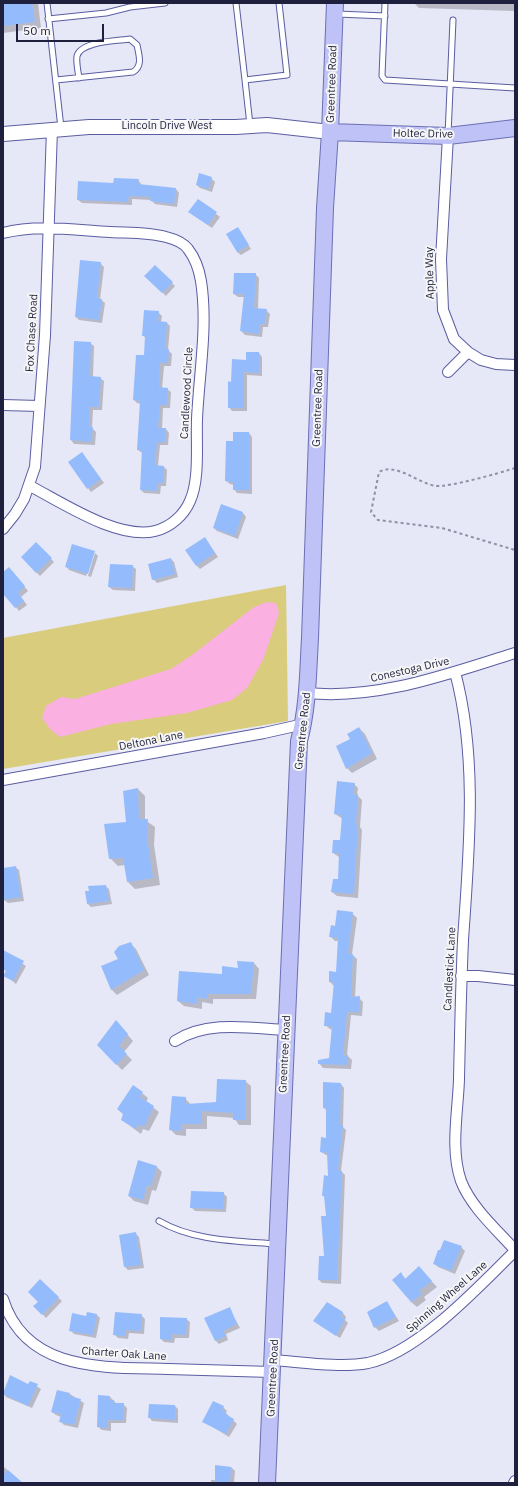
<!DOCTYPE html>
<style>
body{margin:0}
#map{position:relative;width:518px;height:1486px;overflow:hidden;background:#e6e8f7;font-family:"IBM Plex Sans",sans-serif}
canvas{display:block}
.frame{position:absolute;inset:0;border:4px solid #1f203d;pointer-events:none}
.scale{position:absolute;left:16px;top:24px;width:88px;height:18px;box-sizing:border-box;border:2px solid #1f203d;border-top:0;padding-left:5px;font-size:12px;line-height:14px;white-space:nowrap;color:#1f203d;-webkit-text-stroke:3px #f6f6f6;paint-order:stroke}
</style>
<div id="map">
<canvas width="518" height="1486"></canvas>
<div class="frame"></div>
<div class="scale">50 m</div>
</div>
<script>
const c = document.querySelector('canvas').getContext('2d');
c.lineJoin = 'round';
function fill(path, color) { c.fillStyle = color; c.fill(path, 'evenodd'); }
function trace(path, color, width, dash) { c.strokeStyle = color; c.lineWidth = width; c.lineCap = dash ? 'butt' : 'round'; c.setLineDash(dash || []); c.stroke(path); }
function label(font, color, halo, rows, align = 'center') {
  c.font = font + ' "IBM Plex Sans",sans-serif'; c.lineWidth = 4; c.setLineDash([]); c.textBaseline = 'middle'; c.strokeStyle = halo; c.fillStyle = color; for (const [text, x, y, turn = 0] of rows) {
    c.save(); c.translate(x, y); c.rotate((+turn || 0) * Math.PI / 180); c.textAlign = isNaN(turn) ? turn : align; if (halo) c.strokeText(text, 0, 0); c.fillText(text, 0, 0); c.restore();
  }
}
const green = new Path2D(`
 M286,585L288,721L3,769V638Z`);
const water = new Path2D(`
 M267,602L276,603L279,613L263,660L247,688L232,700L187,713L111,724L60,737L50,729L42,718L46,706L61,697L75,699L171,669L192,655L254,607Z`);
const shadow = new Path2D(`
 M3,3H38L41,28L3,33Z
 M414,3H515V11L419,8Z
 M211,178L215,182L212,192L200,188L197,185Z
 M138,180L142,185L176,189L179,193L177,207L155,204L151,200L132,199V205L82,203L78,200L114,184Z
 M198,200L220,217L212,228L193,215Z
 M238,228L251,249L241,255L237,252Z
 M100,263L104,267L100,299L105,303L102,323L79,320L76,317Z
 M155,266L175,286L166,296L146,276Z
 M255,274L259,278L258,309L266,310L270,314L268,327H263L262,337L245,335L241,331L245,297H238L234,294Z
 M158,312L162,316L161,322L167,323L170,326L168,350L172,354L171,366H164L162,389H167L171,392L170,408H163L162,429H166L169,433L168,445H160L158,466L164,467L167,470L166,486H161L160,494L144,493L141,490L142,453L138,450L141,404L137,403L134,400L145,356L146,339L143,335Z
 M75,342L90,343L94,346L93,377L100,378L104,381L102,410H93L92,428L96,432L95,445L74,444L71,440Z
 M259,353L262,357V376L247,375V411H232L229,407L232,383Z
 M249,433L252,437V494L237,493L234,489V485L230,484L226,481L234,442Z
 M85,457L104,483L91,492L88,488Z
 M222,506L243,513L246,517L238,539L217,531L214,528Z
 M205,538L218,557L200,569L196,565Z
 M36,543L54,562L40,576L22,557Z
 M94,552L86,576L69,570L66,566Z
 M95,553L98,556L91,577L88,576Z
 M171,559L174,562L178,577L157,583L153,579Z
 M132,566L136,569L135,591L113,590L109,587Z
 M13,572L28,591L21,597L27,605L19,611L3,592V573Z
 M359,728L365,734L377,759L352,773L347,768L351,739Z
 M354,784L358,788L357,795L362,800L360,827L362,830L358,898L337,896L332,892L339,880V857L333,853L341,841L343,819L335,814Z
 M138,789L145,796V820L155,827L154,845L160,885L135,889L128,882L125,865L118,866L110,858L127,823Z
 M15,867L19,870L24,901L8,903L4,900L3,892V869Z
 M105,886L109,889L112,904L91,907L88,904Z
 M352,913L357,918L352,954L357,959L355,998H359L363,1002L362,1016L351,1015L347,1055L352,1060L351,1069L323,1068L319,1063L330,1059L333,1030L330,1029L325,1025L332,1014L334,986L330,982L337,973L339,941H335L330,936L336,927Z
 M131,944L136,949L149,975L117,995L112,990L103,966L119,959Z
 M3,951L26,966L16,984L5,975L7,972L3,969Z
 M254,963L259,969L256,999H213V1004L202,1002V1009L184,1006L178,1001L222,975Z
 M121,1027L133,1041L124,1052L132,1060L122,1070L98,1045Z
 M245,1081L251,1086V1125H239L234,1118L207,1116V1129H186V1136L176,1135L170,1129L185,1098L191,1105L217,1103Z
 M341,1084L344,1088L343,1127L346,1130L341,1171L345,1175L341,1284L322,1283L319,1280L325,1257L327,1218L325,1198L323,1195L329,1177L328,1156L321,1152L327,1139V1111L324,1108Z
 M142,1093L148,1098L146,1102L159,1112L149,1131L143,1129L141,1134L122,1120Z
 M156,1166L162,1172L156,1191L152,1190L148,1205L134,1201L129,1196Z
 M223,1193L227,1197L226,1212L195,1211L191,1207Z
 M135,1233L139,1237L144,1268L128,1270L125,1267Z
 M461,1247L465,1251L455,1274L438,1267L434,1263Z
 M424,1273L437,1287L424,1297L426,1300L417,1307L411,1302L401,1274L406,1279Z
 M40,1281L62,1301L46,1318L35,1306L39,1302Z
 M387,1303L399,1321L379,1331L375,1327Z
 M229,1308L240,1328L226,1334L228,1340L219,1344L216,1341Z
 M343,1313L346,1317L345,1320L348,1323L340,1338L318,1324Z
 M97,1315L100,1318L96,1338L74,1334L70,1330L87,1317Z
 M141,1315L145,1319L144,1334L129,1333L128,1339L118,1338L114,1334Z
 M186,1319L190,1322L189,1338H175L174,1343L164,1342L161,1339Z
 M10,1377L29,1385L30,1382L41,1389L32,1408L6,1397L3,1393Z
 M57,1391L70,1394L84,1403L78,1428L64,1425L60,1421L61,1417L56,1415L52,1412Z
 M110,1397L117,1404H123L127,1408L126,1423H111V1431L102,1430L98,1427Z
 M175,1406L178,1409V1423L152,1421L149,1417Z
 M223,1407L227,1411L226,1413L237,1424L229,1437L203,1421Z
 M3,1466L22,1483H3Z
 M216,1466L231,1467L235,1471L234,1483H211V1480H216Z`);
const building = new Path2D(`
 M3,3H32L35,22L3,26Z
 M199,173L212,177L208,189L196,185Z
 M114,178L139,179L138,184L176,188L174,204L150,201L151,197L129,196L128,202L77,200L78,181L113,183Z
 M198,199L217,212L208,225L188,212Z
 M238,227L249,245L237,252L226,234Z
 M80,260L101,262L97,298L102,299L99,320L75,317Z
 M155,265L173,282L162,293L144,276Z
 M234,273H256L254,308L267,309L265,324H260L259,334L240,331L244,294H233Z
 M144,310L159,311L158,321L167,322L165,349H169L168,363H160L159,387L168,388L167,405H160L158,428H166L165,442H157L155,465L164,466L163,483H158L157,491L140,490L142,450H137L140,401L133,400L136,355H144L145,336H142Z
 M74,341L91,342L90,376L101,377L99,407H90L89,427H93L91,442L70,440Z
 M246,352H259V373L244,372V408H228V381L231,382L232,359L246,360Z
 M233,432H249V490H233V482L225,481L226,441H233Z
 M82,452L101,479L87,489L68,462Z
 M221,504L243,512L235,536L213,528Z
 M205,537L215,553L196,566L185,550Z
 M36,542L52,558L36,573L21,557Z
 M72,544L95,551L88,574L65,567Z
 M171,558L175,574L152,580L148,564Z
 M110,564L133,565L132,588L108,587Z
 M9,567L25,586L18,593L24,601L15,608L3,594V572Z
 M359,727L372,753L346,769L336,746L350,739L347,734Z
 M337,781L355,783L353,795L358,794L356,825H358L354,894L331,892L333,879H338L339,853H332L333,840H340L342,815L334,814Z
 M138,788L139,819H148L147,837L153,878L127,882L123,858L109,859L104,824L126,822L123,791Z
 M16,866L21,897L3,900V868Z
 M106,885L109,901L87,904L85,891H89L88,886Z
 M337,910L353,912L348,953L353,954L351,997L360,996L359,1012H347L343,1056L348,1055V1065L318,1064V1060L329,1058L332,1026H324L325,1012L331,1013L334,982H329V971L336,972L338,938L329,937L331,925L335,926Z
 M131,942L144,970L111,990L101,966L118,959L114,952L119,946Z
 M3,950L24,961L13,981L3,976L6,971L3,969Z
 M237,961L254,962L251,994H208L207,999L197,997V1004L177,1001L179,971L222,974V966L238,968Z
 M116,1020L128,1034L119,1046L127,1054L116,1065L97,1045Z
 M217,1079L246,1080V1120H233V1113L202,1111V1124H181V1131L169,1130L172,1096L186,1097V1104L216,1102Z
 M323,1082L341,1083L340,1125H343L338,1170L342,1171L337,1280H318L319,1256H324L321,1216H326L324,1196H322L324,1175L328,1176L327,1153L320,1152L321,1137L326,1138V1108H323Z
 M133,1085L143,1092L140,1097L154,1106L144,1127L138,1124L136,1129L121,1120L123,1114L117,1109Z
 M138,1160L157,1166L151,1186L147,1185L143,1200L128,1196Z
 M191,1191L224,1192L223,1209L190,1208Z
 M136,1232L141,1265L124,1267L119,1235Z
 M444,1240L462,1246L451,1271L433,1264L438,1250H440Z
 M419,1266L432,1281L419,1291L422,1294L411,1302L392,1280L401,1272L405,1279Z
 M40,1279L59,1297L42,1315L33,1306L38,1302L28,1292Z
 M387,1301L396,1317L374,1328L367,1312Z
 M327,1302L343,1312L341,1317L345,1319L336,1336L313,1321Z
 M230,1307L237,1324L223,1331L226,1336L215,1341L204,1318Z
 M87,1312L97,1314L93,1335L69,1331L72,1313L86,1316Z
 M115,1312L142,1314L141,1331L126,1330L125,1336L113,1335Z
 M160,1317L187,1318L186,1335L171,1334V1340L160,1339Z
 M10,1375L28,1384L30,1381L38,1384L28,1406L3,1394Z
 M57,1390L70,1393L69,1396L81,1399L74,1425L59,1422L61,1414L51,1412Z
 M98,1395L110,1396V1400H114V1403H124L123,1420H108V1428L97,1427Z
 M213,1401L224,1406L222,1410L226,1412L225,1414L234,1419L226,1434L202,1422Z
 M149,1404L175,1405V1420L148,1418Z
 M215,1465L231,1467L230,1483H215Z
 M8,1470L23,1483H3V1475Z`);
const path = new Path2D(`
 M515,468C500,473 450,487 436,486C417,483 396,462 379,472L371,512L378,520L442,528L515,550`);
const lane = new Path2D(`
 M47,3L61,128
 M236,3L245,80L287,75L279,3
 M385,3L382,76L385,80L515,88
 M337,14L385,16
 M48,19L106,13L130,7L165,3
 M56,80L133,72C143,66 139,55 137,45L130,39C117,41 81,41 77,56C76,62 78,72 79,78
 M245,80L250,125
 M448,135L453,20
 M159,1221C193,1241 237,1241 275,1244`);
const street = new Path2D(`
 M448,136L441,259L443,310L454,339L468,352L481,360L496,364L515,365
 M3,233C37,224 75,230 110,232C129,233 148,232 166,237C174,239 183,242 188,249C195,258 199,269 201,281C208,326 199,374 197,419C196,443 200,479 190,501C184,515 171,527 155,531C118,540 63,503 30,486
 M448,372L468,352
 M3,405L39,406
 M3,529L15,514L24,499L35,467L45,335L52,129
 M455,672C478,758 469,851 463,940C461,986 460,1032 459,1079C458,1112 450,1149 461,1181C471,1207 497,1230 515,1250
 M307,693C379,700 447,674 515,653
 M3,780L264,733L304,724
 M461,976H478L515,980
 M175,1041C207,1020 250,1028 286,1030
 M3,1299C26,1373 106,1367 168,1369C203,1370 238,1371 272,1372
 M273,1360C302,1362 340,1368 368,1363C419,1352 478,1287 515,1251
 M514,1483L515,1481`);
const secondary = new Path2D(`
 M3,134L89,127H236L267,125L330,132`);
const primary = new Path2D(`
 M330,132L448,136L515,128
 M267,1483L299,741C308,707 308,673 310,638L325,208L330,132L335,3`);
const streetNames = [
 ["Greentree Road",332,84,-88],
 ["Lincoln Drive West",167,126],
 ["Holtec Drive",423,134,1],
 ["Apple Way",430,273,-91],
 ["Fox Chase Road",32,333,-87],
 ["Candlewood Circle",187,393,-87],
 ["Greentree Road",318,408,-88],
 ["Conestoga Drive",410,670,-13],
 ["Greentree Road",303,731,-84],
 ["Deltona Lane",151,741,-11],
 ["Candlestick Lane",450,969,-87],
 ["Greentree Road",285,1054,-87],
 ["Spinning Wheel Lane",447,1297,-41],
 ["Charter Oak Lane",124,1354,4],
 ["Greentree Road",273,1378,-87]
];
fill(green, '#d9cc7d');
fill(water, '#fab1e1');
fill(shadow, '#0003');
fill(building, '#94bcfd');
trace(lane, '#5b5da1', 7);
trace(street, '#5b5da1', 12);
trace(secondary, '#5b5da1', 16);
trace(primary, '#6c6fb3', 18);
trace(path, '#8e90a5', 2, [3, 3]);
trace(lane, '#fff', 5);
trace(street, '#fff', 10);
trace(secondary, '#fff', 14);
trace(primary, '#bfc2f7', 16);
label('11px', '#1f203d', '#f6f6f6', streetNames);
</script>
